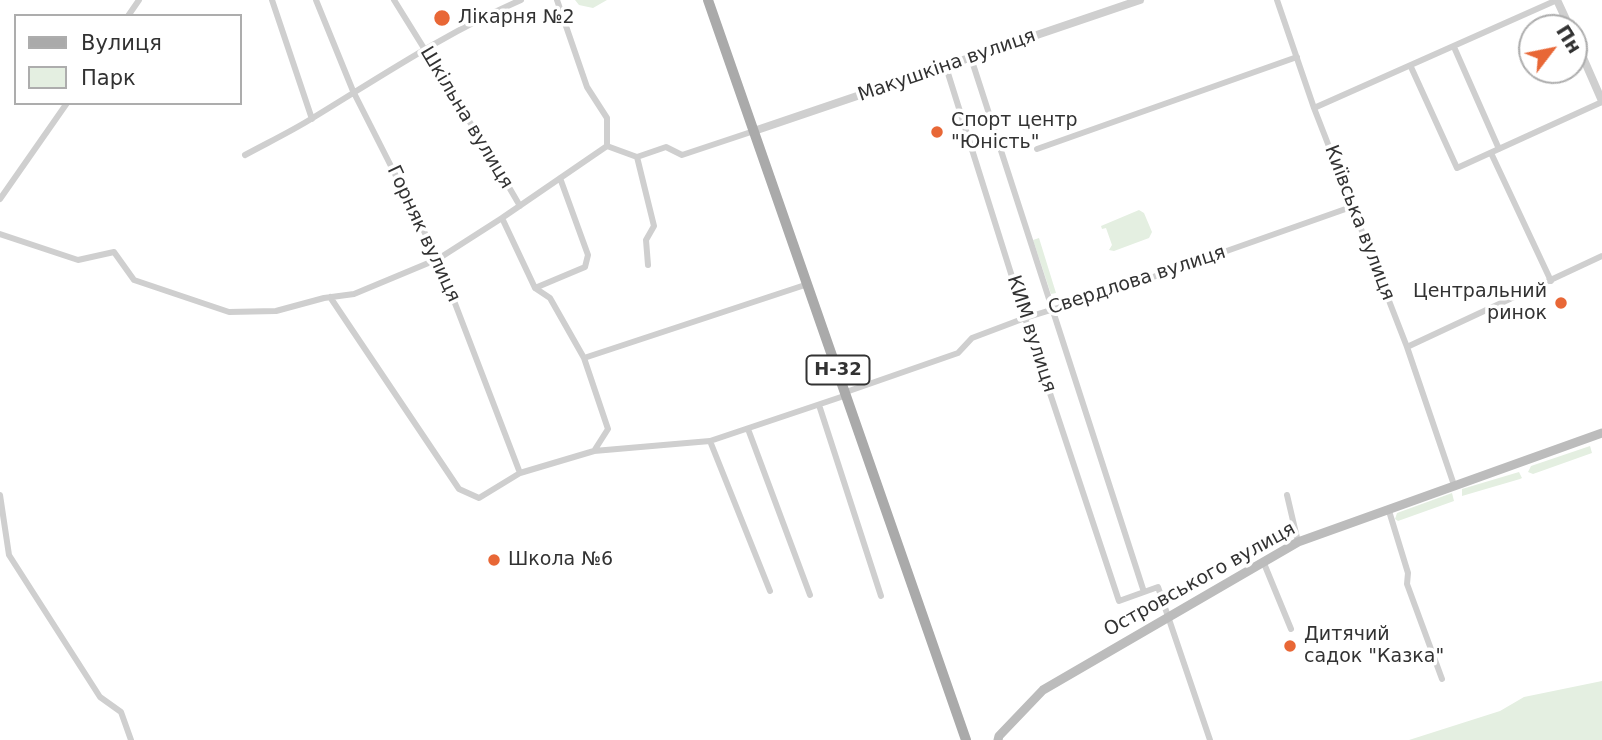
<!DOCTYPE html>
<meta charset="utf-8">
<style>
body{margin:0}
#map{position:relative;width:1602px;height:740px;overflow:hidden;background:#fff;font-family:"DejaVu Sans",sans-serif}
canvas{display:block}
.legend{position:absolute;left:14px;top:14px;width:228px;height:91px;box-sizing:border-box;background:#fff;border:2px solid #adadad;margin:0;padding:9px 12px;list-style:none;font-size:21px;color:#323232}
.legend li{display:flex;align-items:center;gap:14px;height:35px}
.legend b{width:35px;border:2px solid #adadad}
.north{position:absolute;left:1518px;top:14px;width:70px;height:70px;box-sizing:border-box;background:#fff;border:2px solid #adadad;border-radius:50%;rotate:58deg;font-size:19px;font-weight:700;line-height:28px;text-align:center;color:#323232}
.north::after{content:'';display:block;margin:auto;width:24px;height:32px;background:#e86736;clip-path:polygon(50% 0,100% 100%,50% 72%,0 100%)}
</style>
<div id="map">
<canvas width="1602" height="740"></canvas>
<ul class="legend">
<li><b style="height:9px;background:#aaa"></b>Вулиця</li>
<li><b style="height:19px;background:#e4efe1"></b>Парк</li>
</ul>
<div class="north">Пн</div>
</div>
<script>
const c = document.querySelector('canvas').getContext('2d');
c.lineJoin = 'round';
function fill(path, color) { c.fillStyle = color; c.fill(path, 'evenodd'); }
function trace(path, color, width, dash) { c.strokeStyle = color; c.lineWidth = width; c.lineCap = dash ? 'butt' : 'round'; c.setLineDash(dash || []); c.stroke(path); }
function label(font, color, halo, rows, align = 'center') {
  c.font = font + ' "DejaVu Sans",sans-serif'; c.lineWidth = 7; c.setLineDash([]); c.textBaseline = 'middle'; c.strokeStyle = halo; c.fillStyle = color; for (const [text, x, y, turn = 0] of rows) {
    c.save(); c.translate(x, y); c.rotate((+turn || 0) * Math.PI / 180); c.textAlign = isNaN(turn) ? turn : align; if (halo) c.strokeText(text, 0, 0); c.fillText(text, 0, 0); c.restore();
  }
}
const green = new Path2D(`
 M575,0H607L593,8L579,5Z
 M1139,210L1144,213L1152,232L1149,238L1114,251L1109,250L1112,245L1106,228L1102,229L1101,226Z
 M1039,238L1056,293L1051,294L1033,240Z
 M1590,446L1592,453L1533,474L1528,472L1531,466Z
 M1519,472L1522,478L1520,479L1462,496V489Z
 M1452,493L1454,501L1398,521L1395,519L1397,513Z
 M1602,681V740H1409L1500,711L1524,697Z`);
const minor = new Path2D(`
 M272,0L312,119
 M316,0L353,91L438,259L520,473
 M394,0L489,153L520,206
 M557,0L587,87L607,118V146
 M1277,0L1314,108L1407,347L1454,485
 M128,16L139,0
 M1454,47L1499,149
 M971,58L1144,592
 M946,67L1025,318L1119,601L1158,587L1210,740
 M1411,67L1457,168L1602,102
 M1314,108L1557,0
 M1037,149L1297,57
 M1491,153L1551,281
 M245,155C267,143 290,132 311,119C380,77 447,32 521,0
 M637,157L654,226L646,240L648,265
 M0,199L67,103
 M0,234L78,260L114,252L134,280L229,312L276,311L324,298L354,294L438,259L502,218
 M535,288L585,267L588,255L560,178
 M330,297L459,489L479,498L520,473L594,451L710,441L847,395
 M1407,347L1602,256
 M584,358L808,284
 M846,392L958,353L972,338L1025,318L1119,289L1354,206
 M819,405L881,596
 M748,429L810,595
 M710,441L770,591
 M594,451L608,429L584,358L550,298L535,288L502,218L607,146L637,157L666,147L682,155L754,131
 M0,495L9,555L100,697L121,712L131,740
 M1287,495L1298,542
 M1389,511L1408,573L1407,584L1442,679
 M1263,561L1291,629`);
const tertiary = new Path2D(`
 M1557,0L1570,28
 M1574,37L1602,101
 M754,131L1140,0`);
const secondary = new Path2D(`
 M998,740L999,736L1043,690L1298,542L1602,433`);
const primary = new Path2D(`
 M708,0L966,740`);
const markers = [
 [442,18,9,"#e86736"],
 [937,132,7,"#e86736"],
 [1561,303,7,"#e86736"],
 [494,560,7,"#e86736"],
 [1290,646,7,"#e86736"]
];
const shields = [
 [838,370,63]
];
const shieldNames = [
 ["Н-32",838,370]
];
const poiNames = [
 ["Лікарня №2",458,18],
 ["Спорт центр",951,121],
 ["\"Юність\"",951,143],
 ["Центральний",1547,292,"right"],
 ["ринок",1547,314,"right"],
 ["Школа №6",508,560],
 ["Дитячий",1304,635],
 ["садок \"Казка\"",1304,657]
];
const streetNames = [
 ["Макушкіна вулиця",947,66,-19],
 ["Шкільна вулиця",466,118,59],
 ["Київська вулиця",1359,223,69],
 ["Горняк вулиця",423,234,65],
 ["Свердлова вулиця",1137,281,-18],
 ["КИМ вулиця",1031,334,72],
 ["Островського вулиця",1200,580,-29]
];
fill(green, '#e4efe1');
trace(minor, '#cfcfcf', 6);
trace(tertiary, '#cfcfcf', 8);
trace(secondary, '#bcbcbc', 9);
trace(primary, '#aaa', 10);
for (const [x, y, r, color] of markers) { const dot = new Path2D(); dot.arc(x, y, r, 0, 2 * Math.PI); c.fillStyle = color; c.fill(dot); trace(dot, '#fff', 2.5); }
for (const [x, y, w] of shields) { const box = new Path2D(); box.roundRect(x - w / 2, y - 14.5, w, 29, 5); c.fillStyle = '#fff'; c.fill(box); trace(box, '#323232', 2); }
label('bold 18px', '#323232', null, shieldNames);
label('19px', '#323232', '#fff', poiNames, 'left');
label('19px', '#323232', '#fff', streetNames);
</script>
